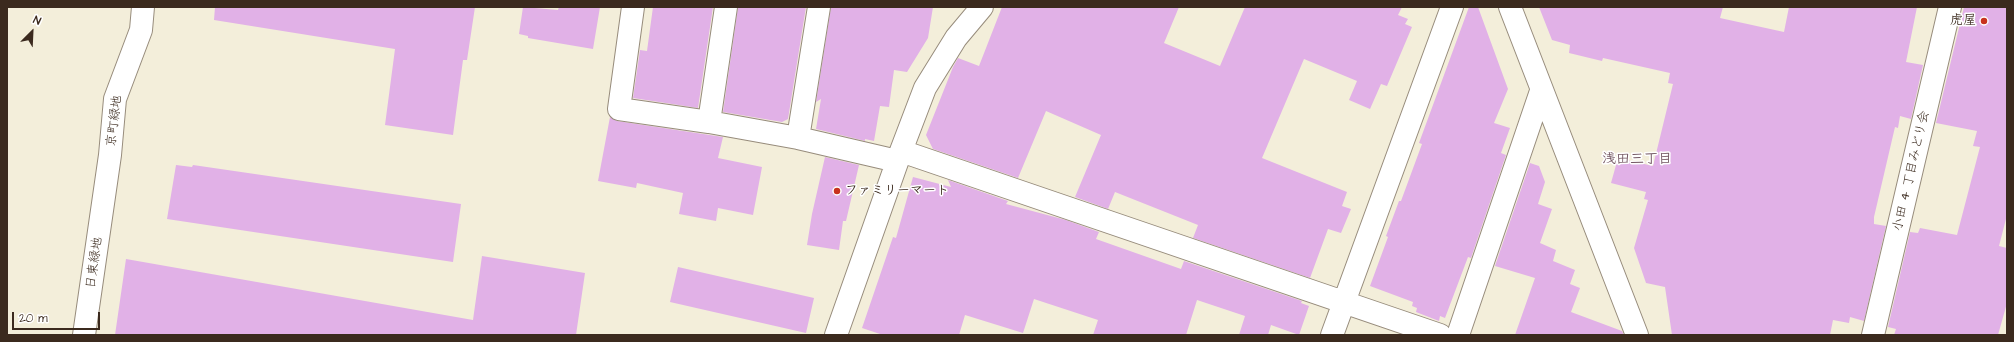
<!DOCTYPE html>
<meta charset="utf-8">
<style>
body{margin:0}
#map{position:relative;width:2014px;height:342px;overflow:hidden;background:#f3eeda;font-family:"Architects Daughter",sans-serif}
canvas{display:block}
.frame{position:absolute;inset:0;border:8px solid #3b2a1e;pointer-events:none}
.north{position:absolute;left:12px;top:12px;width:40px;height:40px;-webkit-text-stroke:3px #fff;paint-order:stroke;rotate:24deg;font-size:11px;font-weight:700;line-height:16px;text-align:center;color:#3b2a1e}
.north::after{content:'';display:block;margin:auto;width:14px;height:18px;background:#3b2a1e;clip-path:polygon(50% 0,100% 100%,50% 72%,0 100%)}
.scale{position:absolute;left:12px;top:312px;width:88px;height:18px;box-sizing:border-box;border:2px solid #3b2a1e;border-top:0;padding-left:5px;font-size:12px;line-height:14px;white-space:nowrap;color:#3b2a1e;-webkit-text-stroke:3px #fff;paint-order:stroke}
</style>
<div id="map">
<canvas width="2014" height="342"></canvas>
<div class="frame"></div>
<div class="north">N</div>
<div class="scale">20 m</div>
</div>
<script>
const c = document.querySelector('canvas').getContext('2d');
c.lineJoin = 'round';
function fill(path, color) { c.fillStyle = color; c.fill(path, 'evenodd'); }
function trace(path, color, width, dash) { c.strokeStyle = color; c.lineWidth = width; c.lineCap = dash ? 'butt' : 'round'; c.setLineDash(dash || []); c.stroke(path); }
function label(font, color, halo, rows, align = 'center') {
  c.font = font + ' "Architects Daughter","Klee One",sans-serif'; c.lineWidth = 3; c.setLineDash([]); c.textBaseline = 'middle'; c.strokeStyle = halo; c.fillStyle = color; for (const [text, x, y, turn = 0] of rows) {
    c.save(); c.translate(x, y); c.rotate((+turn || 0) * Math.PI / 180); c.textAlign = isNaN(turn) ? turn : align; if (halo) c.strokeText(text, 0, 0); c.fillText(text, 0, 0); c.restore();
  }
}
const building = new Path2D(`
 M215,7H475L467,60H463L453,135L385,125L395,49L214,20Z
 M523,7L558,10L559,7H600L593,49L528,38V36L519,34Z
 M653,7H713L698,108L633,98L640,50L647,51Z
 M738,7H806L788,119L782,122L723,112Z
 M831,7H933L928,38L907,72L894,70L889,107L880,106L874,141L865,139V141L816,129L821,99L816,102Z
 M1002,7H1179L1164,43L1220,66L1245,7H1402L1398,15L1408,19L1405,24L1412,27L1387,86L1381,84L1370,109L1349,100L1357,81L1304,59L1262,158L1347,192L1342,206L1351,209L1341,233L1328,229L1310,278L1193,238L1198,225L1115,192L1108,209L1075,197L1101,135L1046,111L1018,178L933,149L926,135L953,67L958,58L979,66Z
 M1469,7H1478L1508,89L1494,123L1510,128L1501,153L1506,155L1471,258L1468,257L1445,318L1440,316L1439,321L1416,312L1417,308L1412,306L1413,302L1370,286L1388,237L1386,236L1399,201H1401L1422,144L1419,143Z
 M1539,7H1723L1720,18L1784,32L1789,7H1917L1906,62L1923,65L1911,119L1900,116L1898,128L1895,127L1874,217V224L1886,226L1864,321L1850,317L1849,323L1833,320L1830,335H1672L1665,287L1646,283L1634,248L1648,200L1644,199L1646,192L1611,183L1618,158L1653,166L1673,84L1668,83L1670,73L1603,58L1602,61L1569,53L1570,45L1552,40Z
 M1964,7H2007V215L1999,246L2007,248V303L1998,335H1894L1896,329L1888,327L1910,232L1918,233L1920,228L1957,235L1980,147L1973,146L1977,131L1936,123Z
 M610,117L617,121L723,137L718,158L762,167L753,215L718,208L716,221L679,214L683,193L637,183L636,188L598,181Z
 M825,157L859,165L846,221H843L839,250L807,245L812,214Z
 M1530,163L1539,166L1545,182L1538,204L1552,209L1540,243L1556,250L1553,261L1575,270L1570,284L1580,288L1571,312L1622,331L1624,335H1515L1535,278L1495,266Z
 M176,165L192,167L193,165L461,204L453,262L167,219Z
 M913,177L951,187L948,180L1008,201L1006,204L1066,220L1099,232L1096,239L1181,269L1184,261L1302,301L1301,303L1309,306L1299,335L1271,325L1268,335H1239L1245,316L1197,300L1186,335H1093L1098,320L1034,299L1023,333L965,315L959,335H883L862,328L893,237L896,238Z
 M482,256L585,273L576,335H115L126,259L473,320Z
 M678,267L814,298L806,333L670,302Z`);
const minor = new Path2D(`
 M633,7L619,109L709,122L798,138L897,161
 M1510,7L1637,335
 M709,122L726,7
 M798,138L819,7
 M901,151L1440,335
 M84,335L110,155L115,99L141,30L143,7
 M836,335L901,151L925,88L956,38L982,7
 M1332,335L1452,7
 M1458,335L1541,91
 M1873,335L1950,7`);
const markers = [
 [1984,21,4,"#c8321e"],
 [837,191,4,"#c8321e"]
];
const poiNames = [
 ["虎屋",1976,21],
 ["ファミリーマート",845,191,"left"]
];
const streetNames = [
 ["京町緑地",115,121,-83],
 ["小田 4 丁目みどり会",1912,171,-77],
 ["日東緑地",95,263,-82]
];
const neighbourhoodNames = [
 ["浅田三丁目",1637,160]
];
fill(building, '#e1b1e7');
trace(minor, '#978c7c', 24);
trace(minor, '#fff', 22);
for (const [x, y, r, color] of markers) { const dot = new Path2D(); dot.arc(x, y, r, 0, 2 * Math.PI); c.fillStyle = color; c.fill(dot); trace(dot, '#fff', 1.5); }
label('bold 13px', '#3b2a1e', '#fff', poiNames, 'right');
label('13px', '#3b2a1e', '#fff', streetNames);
label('bold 14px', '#755964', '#fff', neighbourhoodNames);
</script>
